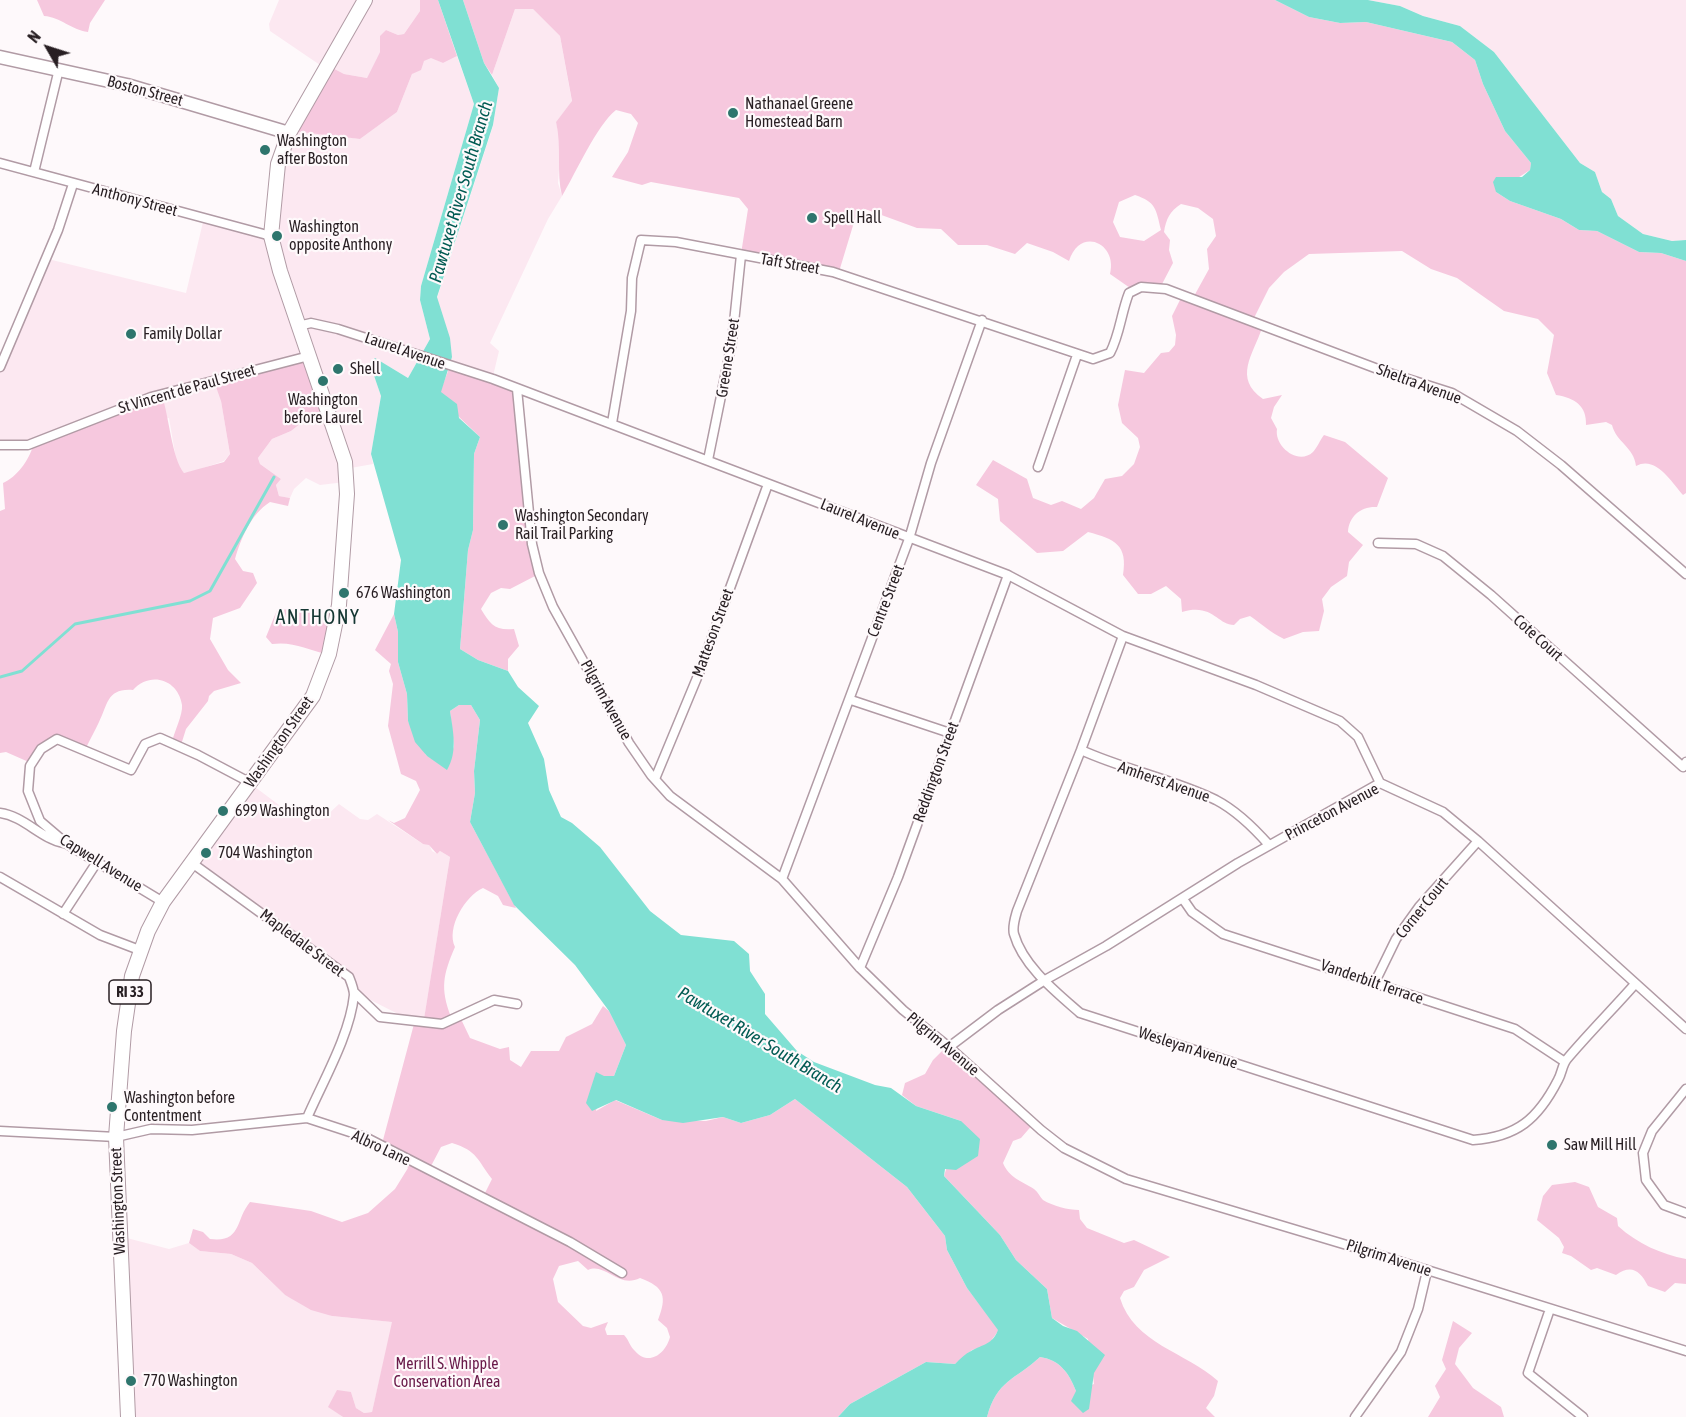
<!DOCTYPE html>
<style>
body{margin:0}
#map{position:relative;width:1686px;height:1417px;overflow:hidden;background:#fef9fb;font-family:"Asap Condensed",sans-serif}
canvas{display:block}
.north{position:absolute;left:18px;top:18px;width:60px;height:60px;-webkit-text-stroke:4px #fef9fb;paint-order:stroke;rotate:309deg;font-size:16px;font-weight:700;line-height:24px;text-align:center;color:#281f23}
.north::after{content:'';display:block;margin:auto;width:21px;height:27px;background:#281f23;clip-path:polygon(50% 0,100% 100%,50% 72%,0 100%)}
</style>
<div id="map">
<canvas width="1686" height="1417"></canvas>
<div class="north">N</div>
</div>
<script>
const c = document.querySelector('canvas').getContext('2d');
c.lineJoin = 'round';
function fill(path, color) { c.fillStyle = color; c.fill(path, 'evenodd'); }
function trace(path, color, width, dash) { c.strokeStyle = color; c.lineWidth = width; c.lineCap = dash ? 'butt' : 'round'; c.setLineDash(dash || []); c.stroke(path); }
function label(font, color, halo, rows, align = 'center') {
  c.font = font + ' "Asap Condensed",sans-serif'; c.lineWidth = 4.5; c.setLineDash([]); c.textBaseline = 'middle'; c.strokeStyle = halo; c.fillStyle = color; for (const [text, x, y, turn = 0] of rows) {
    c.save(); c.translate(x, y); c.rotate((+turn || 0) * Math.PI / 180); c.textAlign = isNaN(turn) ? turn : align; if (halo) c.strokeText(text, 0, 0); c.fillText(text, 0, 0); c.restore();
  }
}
const built = new Path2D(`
 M279,0H420L421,3L420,11L404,34L398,35L386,30L380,52L367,78L344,74L327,65L323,67L270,31L269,24Z
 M1368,0H1686V240L1672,241L1643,234L1618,216L1611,199L1602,192L1595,172L1580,163L1494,52L1460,26L1423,16L1400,6Z
 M515,9H533L560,36L572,102L556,122L561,143L558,183L562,196L548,219L490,343L499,351L493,376L450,366L437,298L493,126L499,88L492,75Z
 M457,56L474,104L421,286L420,300L430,339L408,378L376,359L370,364L381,396L371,454L373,464L345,469V482L320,485L306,478L294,489L290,498L279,496L276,485L281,479L260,464L258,458L272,439L291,431L305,420L328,414L221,401L230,454L224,461L194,471L184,473L177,465L169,418L34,442L0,445V366L48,259L186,293L204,218L269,234L290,130L360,139L397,112L412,74L424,61L431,57L443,63Z
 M251,784L279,805L291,808L301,807L309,819H323L339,804L360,819L368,820L377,814L423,844H429L432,851L437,854L440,851L450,857L424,1020L398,1014L355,992L348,975L201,869L194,859Z
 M123,1237L169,1249L189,1243L200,1251L231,1254L252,1263L285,1295L332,1316L393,1322L372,1412L364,1413L356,1408L351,1392L329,1407L343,1417H128Z`);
const green = new Path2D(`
 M37,0H105L90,23L88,32C71,30 61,17 44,16Z
 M420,0H438L457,56L443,63L431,58L424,61L421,70L412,74L397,112L360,139L292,131L327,65L344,74L367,78L380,52V36L386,30L398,35L404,34L420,11Z
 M463,0H1275L1309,17L1340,23L1366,22L1452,42L1475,60L1483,84L1505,131L1531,163L1530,170L1496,192L1510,201L1561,219L1579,230L1597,231L1639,252L1661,253L1686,261V493L1683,495C1672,483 1656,455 1636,466C1634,447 1616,442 1612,425L1606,422L1586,425C1587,406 1575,398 1556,395L1547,373L1554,335L1538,319L1504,311L1457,278L1431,269L1402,251L1309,254L1284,272L1269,288L1253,320L1262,328C1253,355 1233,378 1263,399L1282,395L1274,407L1271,418L1277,429C1274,446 1298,466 1313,452C1317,448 1320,440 1324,435L1345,442L1388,478L1377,507C1361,506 1349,516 1348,532L1363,545L1349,562L1347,576L1331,587L1322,599L1324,611L1319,631L1303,632L1284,639C1271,633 1262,624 1250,616L1240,619L1234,625C1217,625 1213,603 1182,612L1181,599L1166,586L1151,594H1138L1123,575C1128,545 1115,539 1088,532L1063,551L1037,553L1000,521L998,499L976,485L993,460L1027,479L1033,498L1051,505L1062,501L1081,509L1094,498L1105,479L1122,476L1134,464L1140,447L1138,438L1122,423L1118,405L1125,370L1144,373L1161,353L1169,352L1175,345L1176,335L1172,316L1182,296L1193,298L1209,269L1207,249L1216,236L1213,219L1198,208L1181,204C1170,211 1166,219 1164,232L1170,240L1169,250L1173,263L1161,286L1133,290L1110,274C1118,243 1080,226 1069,261L1053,252L1027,243L1015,254L987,245H958L941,229L917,228L865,209L860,211L855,219L838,275L741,254L748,209L739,198L651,182L642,185L612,177L628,152L638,123L631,114L616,110C596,126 576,173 562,196C556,172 562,147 556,122L572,101L560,36L533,9H515L492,75L484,63ZM1135,195C1156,202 1156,209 1161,230L1144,241L1120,237L1113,222L1119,202Z
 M305,356L328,414L305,420L291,431L272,439L258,458L260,464L281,479L276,485L279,496L290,498L288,506L270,502C251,514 241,538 235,559L243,571L253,573L257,583L240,608L213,618L210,639L228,670L241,683L214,691L209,696L208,701L186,729L181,745L172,742C174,732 183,715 182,705C178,679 150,671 133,690C107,688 108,704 99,722C95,731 90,739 86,748L56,739L31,763L6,752L0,753V511L5,509L3,483C17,477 29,460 33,446L162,396C169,416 172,459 184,473L224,462L230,454L221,401L214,381Z
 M450,366L514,388L537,575L510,589L501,588L491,593L481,609C490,624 495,631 514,629L519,646L508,659V671L478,660L460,649L468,550L473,530L474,454L480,437L459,417L440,392Z
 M313,608L334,614L327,654C308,650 293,641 272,644L266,637L277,610Z
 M394,614L398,632V662L407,694L408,721L426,755L447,769L454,746L450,711L459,705H471L480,720L474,771L475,793L470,822L516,908L503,905L498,896L483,888C465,896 446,928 455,947C443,975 440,988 451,1017H460L470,1038L500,1049L509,1047L510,1060L521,1067L531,1051H559L566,1037L592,1024L603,1006L609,1011L626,1045L614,1076H604L596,1111L615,1100L662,1120L706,1121L723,1117L741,1123L770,1115L795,1099L907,1187L945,1236L947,1250L967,1288L999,1330L988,1345L972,1350L955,1364L926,1362L850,1404L838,1417H343L328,1407L337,1390L351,1392L356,1408L364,1413L372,1412L392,1322L332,1316L311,1310L285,1295L252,1263L231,1254L200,1251L189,1243L193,1229L203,1232L210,1239C242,1243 235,1220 250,1202L311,1211L342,1222L368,1213L395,1189L408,1168L404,1162L405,1158L393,1151L383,1140L414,1024L424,1019L450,857L440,851L437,854L429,845L423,844L388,820L394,823L405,818L420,790L416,781L401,774L388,726L393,684L389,671L391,664L375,650ZM452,1143C478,1151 477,1160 492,1179L484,1195L430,1168L441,1147ZM578,1261L588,1270C605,1262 618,1289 640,1278C665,1287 667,1297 658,1320L667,1328L670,1337C666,1353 649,1367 635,1351C630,1347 629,1340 624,1335H607L605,1329L608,1322L591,1328L583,1326L558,1302L553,1279L559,1266Z
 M947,1046L1034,1123L1021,1138L1013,1141L1003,1163C1009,1178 1022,1181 1034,1189C1038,1192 1040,1197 1043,1200C1053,1206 1068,1210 1079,1210L1080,1219L1087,1228L1124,1243L1134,1240L1170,1257L1144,1270L1134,1287L1124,1291L1120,1298C1134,1344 1186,1352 1218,1381L1214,1396L1206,1408L1215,1417H987C997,1380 1015,1380 1040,1357C1060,1360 1069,1373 1076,1391L1094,1384L1088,1339L1052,1318L1047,1289L1016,1260L1000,1235L944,1176L961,1121L916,1106L902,1095L905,1083L925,1074L933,1060Z
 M1575,1182L1589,1187L1598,1207L1617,1218L1618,1226C1638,1244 1661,1254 1686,1259V1284L1675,1283L1665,1292L1648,1286C1640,1270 1631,1264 1616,1275L1597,1268L1591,1270L1571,1256L1562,1253L1564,1247L1559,1238L1537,1220L1543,1196L1552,1185Z
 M1453,1321L1472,1333L1459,1348L1455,1364L1473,1388L1501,1407L1504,1417H1428L1440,1397L1435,1386L1446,1369L1442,1360Z`);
const water = new Path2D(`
 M438,0H463L484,63L499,88L493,125L437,297L450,338L452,357L441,392L457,404L459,418L480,437L474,454L473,530L468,550L460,649L478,660L508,671L518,687L539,706L528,723L544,759L549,790L561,817L572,823L600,847L650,911L681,935L734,941L749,954L750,971L765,994V1014L797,1051L814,1062L875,1085L891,1088L916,1106L961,1121L980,1139L978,1156L956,1170L945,1169L944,1176L1000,1235L1016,1260L1047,1289L1052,1318L1063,1326L1077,1331L1105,1355L1094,1373L1089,1409L1083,1413L1071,1401L1076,1391C1069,1373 1060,1360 1040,1357C1015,1380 997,1380 987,1417H838L850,1404L926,1362L955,1364C960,1359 965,1354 971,1351C983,1344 992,1345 998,1330L967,1288L947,1250L945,1236L907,1187L795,1099L770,1115L741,1123L723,1117L683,1123L662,1120L616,1100L592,1111L586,1103L596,1072L604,1076H614L626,1045L609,1011L575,965L514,905L470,822L475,793L474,771L480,720L471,705H459L450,711C453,731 458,752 447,770L427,756L415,742L408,721L407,694L398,662V632L394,614L401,560L371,454L381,396L370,364L375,358L408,378L430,339L420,300L421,286L474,104Z
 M1275,0H1368L1400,6L1423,16L1460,26L1494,52L1580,163L1595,172L1602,192L1611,199L1618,216L1643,234L1672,241L1686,240V261L1661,253L1639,252L1597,231L1579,230L1561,219L1510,201L1496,192L1493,182L1496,177H1522L1530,170L1531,163L1505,131L1483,84L1475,60L1452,42L1366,22L1340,23L1309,17Z`);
const stream = new Path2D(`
 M0,677L22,671L75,624L190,601L210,591L274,477`);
const street = new Path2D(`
 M0,163L271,236
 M34,172L59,69
 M298,326L311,323L338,329L493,379L1008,575L1123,636L1256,685L1340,721L1358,737L1380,783
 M0,367L58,230L73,184
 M517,389L532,544L539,573L553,607L629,743L651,775L670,796L782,879L860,968L903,1010L949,1047L1041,1130L1064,1148L1126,1179L1360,1249L1686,1351
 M612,423L631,311L632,278L641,240L676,242L833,272L1093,359L1110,353C1120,334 1121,313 1129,293L1141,287L1166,289L1383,371L1452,393L1517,431L1561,465L1686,574
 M0,445H28L151,397L309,356
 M708,460L732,342L741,255
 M1038,467L1077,355
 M1378,543L1416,544L1443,556L1491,595L1683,767L1686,762
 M1123,636L1081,750L1017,911C1015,918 1012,927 1014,934C1023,966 1056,992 1080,1013L1473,1140C1517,1137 1538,1119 1558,1080C1562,1073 1562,1065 1567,1059C1589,1033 1613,1009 1635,984
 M851,700L950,733
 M1081,750C1125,770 1173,779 1216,800C1237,811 1254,828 1269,845
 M655,779L699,673L768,484
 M0,813C24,816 41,839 64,843
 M192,863L349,977C351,982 354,989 354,995C350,1035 323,1081 307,1118
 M0,877L100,935L142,951
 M782,879L909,539L931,463L982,320
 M1183,899L1192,912L1223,934L1515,1029L1565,1062
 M163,902L67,844L40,821L28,791L30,766L41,749L57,739L131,770L145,744L160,738L198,755L251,783
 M63,914L97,862
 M860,968L898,877L1008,575
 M1375,982L1396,939L1419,907L1478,841
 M354,992L380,1017L442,1024L494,1000L517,1004
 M949,1047L998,1010L1045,980L1106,946L1238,863L1380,783L1443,812L1478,841L1686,1029
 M1686,1089L1652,1131L1643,1153L1646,1180L1664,1205L1686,1213
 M0,1131L116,1137L151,1129L192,1130L307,1118L365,1137L570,1242L622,1273
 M1550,1309L1528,1373L1583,1417
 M1355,1417L1401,1352L1418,1309L1427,1271`);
const secondary = new Path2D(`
 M0,57L127,85L289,133`);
const primary = new Path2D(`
 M128,1417L116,1137L124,1031L132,976L148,931L163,902L313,696L329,654L339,605L347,494L345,462L280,271L271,236L278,164L289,133L365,0`);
const markers = [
 [733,113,6,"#2e756d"],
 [265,150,6,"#2e756d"],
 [812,218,6,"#2e756d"],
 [277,236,6,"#2e756d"],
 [131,334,6,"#2e756d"],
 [338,369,6,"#2e756d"],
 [323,381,6,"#2e756d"],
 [503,525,6,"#2e756d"],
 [344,593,6,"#2e756d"],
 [223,811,6,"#2e756d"],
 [206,853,6,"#2e756d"],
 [112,1107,6,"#2e756d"],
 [1552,1145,6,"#2e756d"],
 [131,1381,6,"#2e756d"]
];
const shields = [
 [130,992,42]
];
const shieldNames = [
 ["RI 33",130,992]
];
const streetNames = [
 ["Boston Street",145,91,15],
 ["Anthony Street",135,200,15],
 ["Taft Street",790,264,10],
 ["Laurel Avenue",405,351,19],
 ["Greene Street",728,358,-81],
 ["Sheltra Avenue",1419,384,20],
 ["St Vincent de Paul Street",187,389,-16],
 ["Laurel Avenue",860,519,22],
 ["Centre Street",886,601,-69],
 ["Matteson Street",713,633,-70],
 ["Cote Court",1538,638,42],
 ["Pilgrim Avenue",606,700,61],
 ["Washington Street",279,742,-55],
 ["Reddington Street",936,772,-70],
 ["Amherst Avenue",1164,782,19],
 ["Princeton Avenue",1332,812,-28],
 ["Capwell Avenue",101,863,32],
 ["Corner Court",1422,908,-51],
 ["Mapledale Street",302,943,37],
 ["Vanderbilt Terrace",1372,982,19],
 ["Pilgrim Avenue",943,1044,40],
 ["Wesleyan Avenue",1188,1048,18],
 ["Albro Lane",381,1148,25],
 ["Washington Street",118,1201,-92],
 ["Pilgrim Avenue",1389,1258,18]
];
const poiNames = [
 ["Nathanael Greene",745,104],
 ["Homestead Barn",745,122],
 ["Washington",277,141],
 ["after Boston",277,159],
 ["Spell Hall",824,218],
 ["Washington",289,227],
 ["opposite Anthony",289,245],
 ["Family Dollar",143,334],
 ["Shell",350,369],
 ["Washington",323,400,"center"],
 ["before Laurel",323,418,"center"],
 ["Washington Secondary",515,516],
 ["Rail Trail Parking",515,534],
 ["676 Washington",356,593],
 ["699 Washington",235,811],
 ["704 Washington",218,853],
 ["Washington before",124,1098],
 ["Contentment",124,1116],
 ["Saw Mill Hill",1564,1145],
 ["770 Washington",143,1381]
];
const parkNames = [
 ["Merrill S. Whipple",447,1364],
 ["Conservation Area",447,1382]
];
const waterNames = [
 ["Pawtuxet River South Branch",461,192,-74],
 ["Pawtuxet River South Branch",760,1040,31]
];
const quarterNames = [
 ["ANTHONY",318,618]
];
fill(built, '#fce8f1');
fill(green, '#f6c8de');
fill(water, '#80e0d3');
trace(stream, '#80e0d3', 3);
trace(street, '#b19ba5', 11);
trace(secondary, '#b19ba5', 15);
trace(primary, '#b19ba5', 16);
trace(street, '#fff', 8);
trace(secondary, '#fff', 12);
trace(primary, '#fff', 14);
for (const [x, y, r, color] of markers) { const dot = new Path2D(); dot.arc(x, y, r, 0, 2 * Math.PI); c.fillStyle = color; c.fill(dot); trace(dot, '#fef9fb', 2); }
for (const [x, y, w] of shields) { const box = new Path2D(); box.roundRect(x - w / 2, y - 12, w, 24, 4.5); c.fillStyle = '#fef9fb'; c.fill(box); trace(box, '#281f23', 1.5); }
label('bold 15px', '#281f23', null, shieldNames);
label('16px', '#281f23', '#fef9fb', streetNames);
label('16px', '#281f23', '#fef9fb', poiNames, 'left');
label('16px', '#691a49', '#fef9fb', parkNames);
label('italic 18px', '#025b53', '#fef9fb', waterNames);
c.letterSpacing = '1.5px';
label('20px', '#153733', '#fef9fb', quarterNames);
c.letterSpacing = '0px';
</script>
